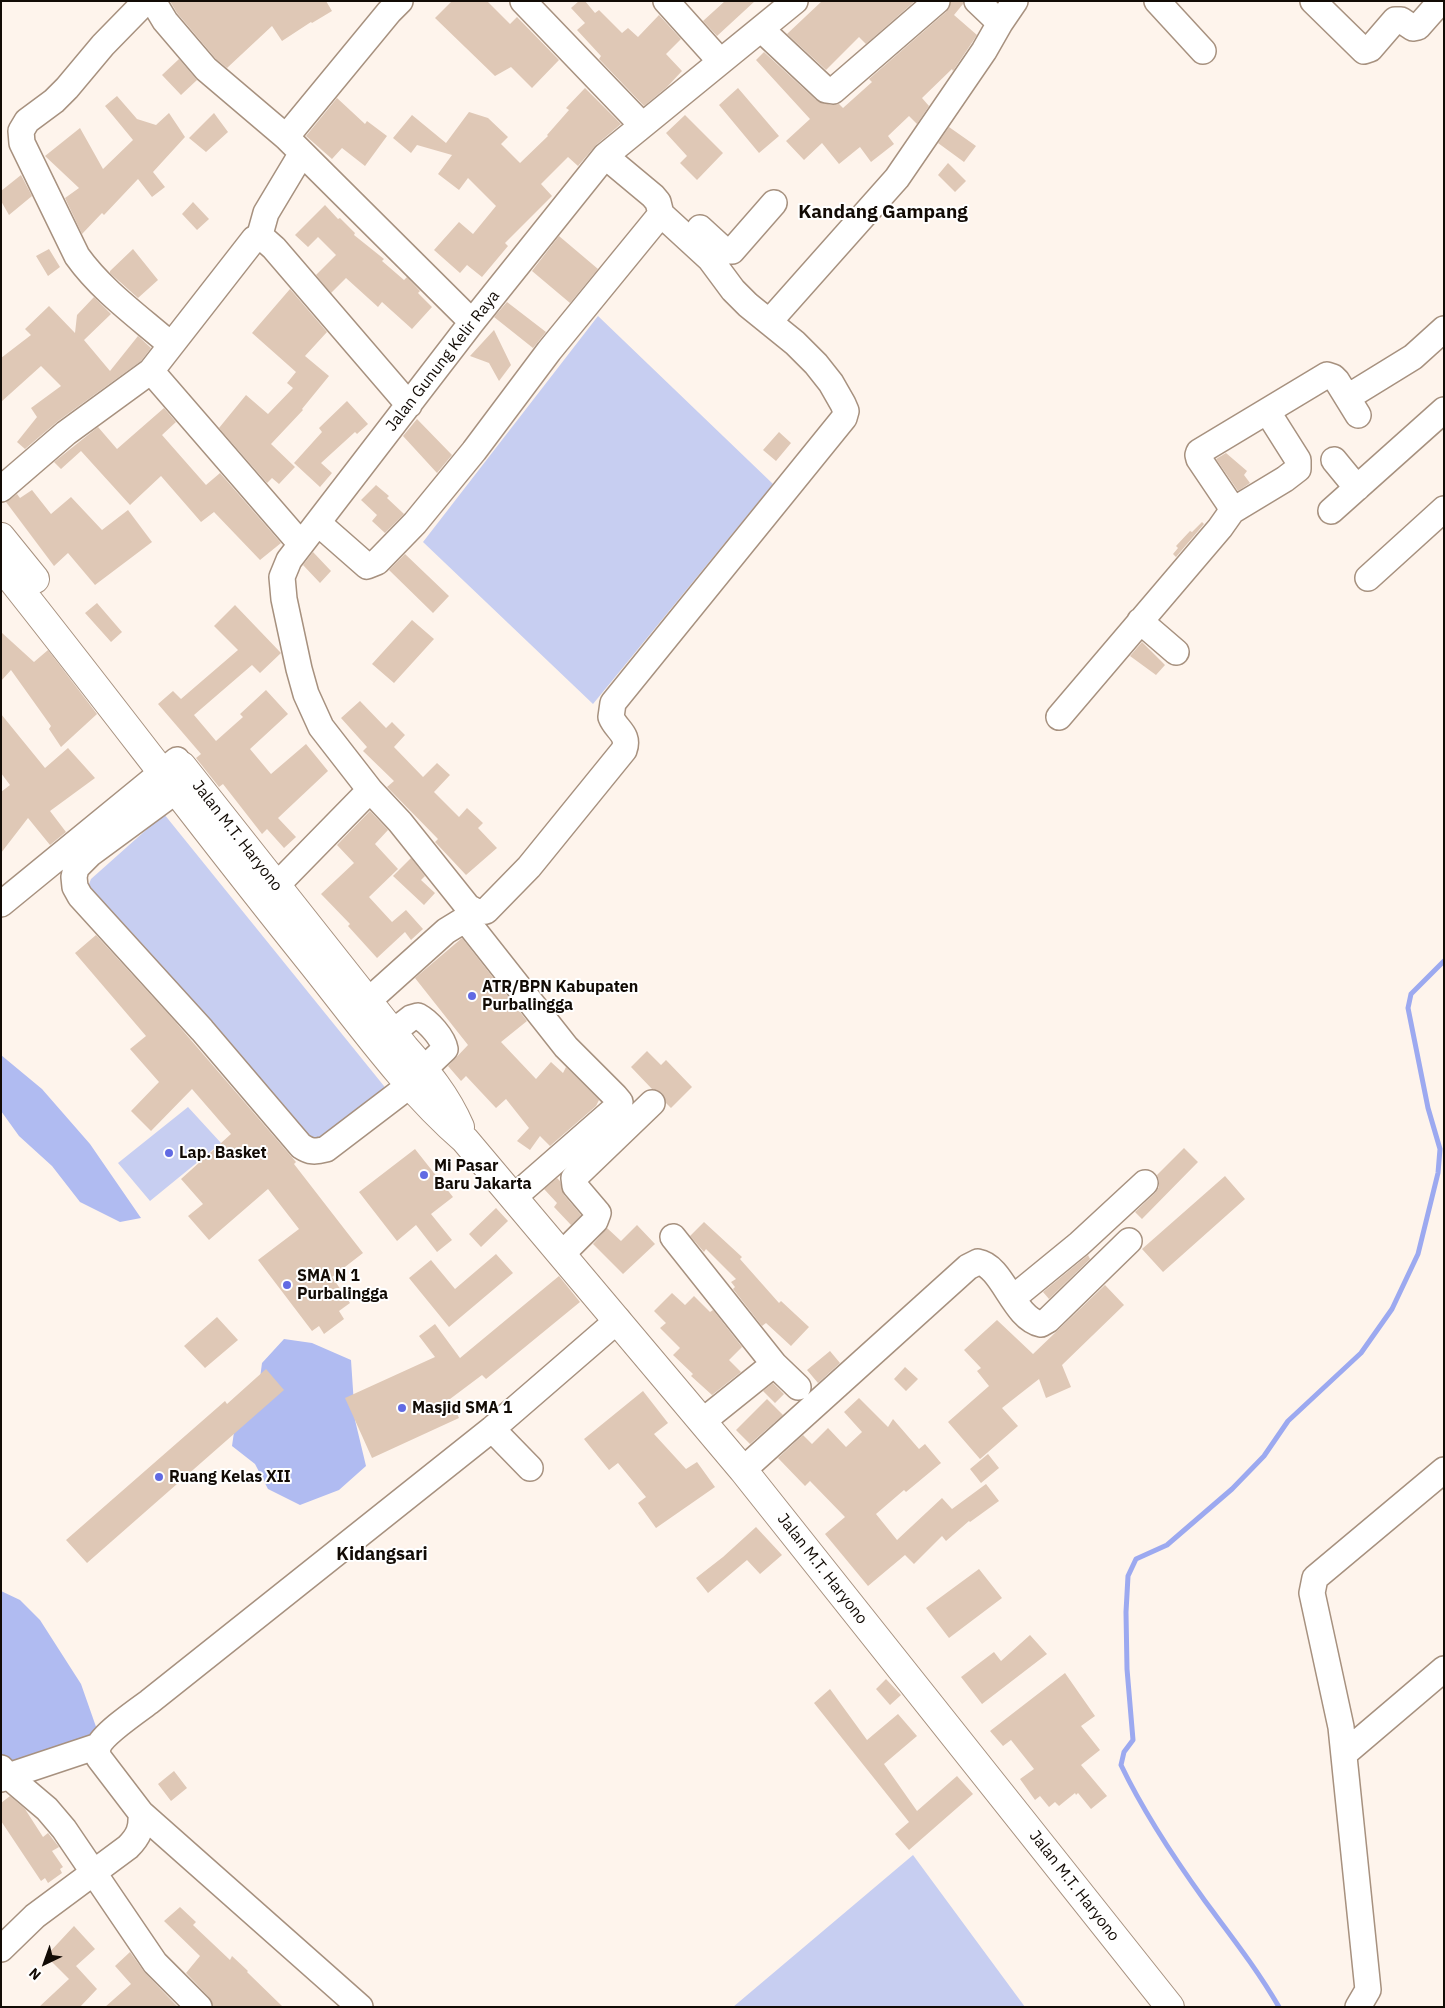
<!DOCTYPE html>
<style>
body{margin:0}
#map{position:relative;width:1445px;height:2008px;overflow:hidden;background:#fef4ec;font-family:"IBM Plex Sans",sans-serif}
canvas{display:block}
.frame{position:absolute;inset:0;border:2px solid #120b05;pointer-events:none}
.north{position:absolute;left:20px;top:1938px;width:50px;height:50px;-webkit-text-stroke:4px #fff;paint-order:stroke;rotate:222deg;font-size:14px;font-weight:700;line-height:20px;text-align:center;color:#120b05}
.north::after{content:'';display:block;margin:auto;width:18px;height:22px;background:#120b05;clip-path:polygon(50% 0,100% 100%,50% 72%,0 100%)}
</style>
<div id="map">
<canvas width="1445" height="2008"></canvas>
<div class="frame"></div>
<div class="north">N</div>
</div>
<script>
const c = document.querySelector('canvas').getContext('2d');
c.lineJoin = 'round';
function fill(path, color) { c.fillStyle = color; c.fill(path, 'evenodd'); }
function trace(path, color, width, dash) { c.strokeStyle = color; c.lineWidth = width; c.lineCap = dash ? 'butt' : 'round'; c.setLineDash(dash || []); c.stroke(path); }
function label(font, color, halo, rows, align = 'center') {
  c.font = font + ' "IBM Plex Sans",sans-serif'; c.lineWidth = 4; c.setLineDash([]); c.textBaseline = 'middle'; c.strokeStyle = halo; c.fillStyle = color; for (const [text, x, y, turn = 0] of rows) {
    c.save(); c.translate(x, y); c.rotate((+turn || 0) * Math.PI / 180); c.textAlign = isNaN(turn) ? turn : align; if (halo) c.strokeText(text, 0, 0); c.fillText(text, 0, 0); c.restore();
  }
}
const green = new Path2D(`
 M598,316L773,484L593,704L423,542Z
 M164,814L388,1091L318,1144L300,1140L87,889L91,879Z
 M188,1107L221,1143L150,1201L118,1163Z
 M913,1855L1025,2007H733Z`);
const forest = new Path2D(`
 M1,1055L42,1089L90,1144L141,1218L120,1222L80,1202L52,1166L19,1136L1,1111Z
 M284,1339L312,1343L351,1360L355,1420L366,1466L339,1490L300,1505L268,1489L255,1464L232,1446L235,1425L257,1401L262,1363Z
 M1,1591L20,1600L40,1620L81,1684L101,1741L1,1768Z`);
const stream = new Path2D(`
 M1279,2007C1257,1969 1231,1936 1205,1901C1174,1858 1144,1813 1121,1765L1124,1752L1133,1740L1127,1669L1126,1612L1128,1576L1136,1559L1167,1545L1232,1489L1264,1456L1288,1421L1361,1353L1392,1309L1418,1254L1438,1173L1440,1149L1428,1108L1408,1008L1411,994L1444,961`);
const building = new Path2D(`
 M170,1H326L332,11L312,23L311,22L282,41L272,26L227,68L216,59L177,13Z
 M452,1H487L510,24L517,17L559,60L532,88L511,67L495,76L435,18Z
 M579,1H585L595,13L599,10L622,33L628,28L638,37L659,15L681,39L666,54L682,71L667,87L644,106L599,59L601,56L577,30L585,23L571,8Z
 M725,1H755L717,36L703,21Z
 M822,1H915L866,44L859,37L826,70L787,34Z
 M951,1H963V4L954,15L977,35L953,71L952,69L922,98L929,106L917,124L909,116L888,136L894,144L871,162L860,147L839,164L822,143L804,160L786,141L810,119L756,60L764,52L816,100L831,105L839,104L843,108L872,82L869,79L946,12Z
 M179,59L197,80L181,95L162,75Z
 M585,88L621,124L596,145L578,166L568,157L541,184L552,196L505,243L508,246L482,277L467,265L460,273L434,250L459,222L473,234L496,206L468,178L459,190L438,174L452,155L417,145L411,153L393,138L412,115L446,143L469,112L488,118L508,137L501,144L520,163L548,136L547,135L569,110L566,108Z
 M738,88L779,136L759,153L719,105Z
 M117,96L137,119L156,125L169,113L185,137L153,172L165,187L152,197L138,179L104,215L102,213L82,234L65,198L79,188L45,156L80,128L103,169L133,140L105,106Z
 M337,98L365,124L367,121L387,136L365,166L342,148L332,159L306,136Z
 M214,113L228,132L206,152L189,138Z
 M685,115L723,153L697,180L680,163L687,156L666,133Z
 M949,127L976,146L964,162L938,143Z
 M948,163L966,181L955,192L938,175Z
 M21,175L32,196L9,215L1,201V191Z
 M193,202L209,219L197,230L182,214Z
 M325,205L338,219L340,218L355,233L354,235L384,259L382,261L404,280L407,277L420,291L418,293L432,307L412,329L382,302L378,307L346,278L331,293L316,275L336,255L318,237L308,247L295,235Z
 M559,236L598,269L570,303L532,271Z
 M49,249L60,267L48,276L36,256Z
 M133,249L158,280L138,298L110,273V271Z
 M290,289L327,332L305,356L329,376L302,409L303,410L271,444L295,467L279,484L272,478L267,483L219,428L246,395L268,414L293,388L287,383L296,372L252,333Z
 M94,297L111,314L84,340L110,371L138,336L151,348L141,361L58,421L25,449L17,442L37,417L31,408L61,386L41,366L1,402V358L31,335L25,329L49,306L75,333L77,315Z
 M507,302L546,332L533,348L494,317Z
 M494,330L511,365L499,381L489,363L470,356Z
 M347,401L368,424L357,434L355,432L321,463L332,473L320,487L294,463L322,432L319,428Z
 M164,408L176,422L162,435L206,485L220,473L281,543L260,560L214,512L201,522L161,476L130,505L81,451L61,469L54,462L98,427L117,449Z
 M417,419L452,455L437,473L403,436Z
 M779,432L791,443L776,461L763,450Z
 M1226,453L1247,471L1244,475L1250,483L1238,491L1216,459Z
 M376,485L389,496L387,498L404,514L385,533L372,521L377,515L361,500Z
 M32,490L51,514L71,497L102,530L128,510L152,542L95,585L68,553L54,566L6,502L17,494L20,498Z
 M1202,522L1204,524L1176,557L1173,554L1178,548L1176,546L1190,531L1192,532Z
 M313,552L331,571L320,583L303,565Z
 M405,554L449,596L433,613L389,570Z
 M97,603L122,632L111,642L85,613Z
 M235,605L281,653L260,673L252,665L194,715L216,741L243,717L240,714L266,690L288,714L250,749L271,774L306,744L328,771L278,818L296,837L284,848L267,829L262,834L223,784L219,787L196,758L201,754L158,704L173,691L181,699L238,650L214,626Z
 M412,620L434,639L394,683L372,664Z
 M1,632L34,662L48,650L97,714L61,747L49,729L51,726L11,670L1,681Z
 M1142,642L1165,665L1156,675L1130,656Z
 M360,701L386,728L392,722L405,735L394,747L423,777L437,763L450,775L434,792L459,817L467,808L483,823L478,828L497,848L466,875L435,842L438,839L387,787L394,781L363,751L367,747L341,718Z
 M1,714L45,768L68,748L95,778L50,811L66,832L50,845L28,818L1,853V792L10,785L1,773Z
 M370,811L388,830L375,844L398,869L369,897L392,922L406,910L423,929L411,940L405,932L377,958L348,926L350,924L321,894L354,863L337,845Z
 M411,858L425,876L421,880L435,893L424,905L393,876Z
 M96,935L172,1018L296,1162L294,1164L363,1253L332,1277L350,1303L339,1311L344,1319L324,1334L319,1326L312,1331L258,1260L299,1229L268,1189L209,1240L188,1216L203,1204L181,1179L231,1134L192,1089L151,1131L131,1111L159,1082L130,1049L146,1036L75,953Z
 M462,938L527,1021L501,1042L536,1079L551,1062L563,1073L566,1067L599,1100L596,1106L550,1146L540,1136L530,1150L517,1141L529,1128L506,1099L496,1108L466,1076L461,1081L448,1066L468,1045L415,978Z
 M647,1051L661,1065L666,1060L692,1087L671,1108L666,1103L662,1093L652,1089L631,1067Z
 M1184,1148L1198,1162L1142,1219L1135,1212L1155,1193L1159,1187V1180L1157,1175Z
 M415,1149L453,1197L431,1214L452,1240L437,1252L416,1225L397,1241L359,1192Z
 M1225,1176L1245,1199L1163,1272L1142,1249Z
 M557,1178L560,1181L564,1195L581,1215L571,1225L554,1207L557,1203L544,1189Z
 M496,1208L508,1221L481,1247L469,1234Z
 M704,1222L742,1257L740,1259L779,1303L781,1301L809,1327L791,1346L766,1323L762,1326L733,1289L735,1287L731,1282L736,1279L706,1249L704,1252L690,1236Z
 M637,1225L655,1244L623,1274L593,1244L607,1228L621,1241Z
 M496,1254L513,1273L449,1327L409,1278L431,1260L455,1289Z
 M1088,1255L1090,1259L1049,1299L1043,1292Z
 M559,1276L580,1302L486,1379L482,1375L450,1399L459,1418L372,1458L345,1398L435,1357L419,1336L435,1324L460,1358Z
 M1105,1285L1124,1305L1062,1365L1071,1387L1046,1398L1039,1379L1002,1408L1018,1426L980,1459L948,1422L989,1386L977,1371L981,1368L964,1350L997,1320L1033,1354Z
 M672,1293L685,1305L694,1296L710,1312L713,1310L742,1347L729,1360L741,1372L712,1395L691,1376L693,1374L673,1355L680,1348L660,1328L666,1323L654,1311Z
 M217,1317L238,1340L205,1368L184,1346Z
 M830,1351L840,1363L818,1383L807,1370Z
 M905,1367L918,1379L906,1391L894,1379Z
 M266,1369L284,1390L87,1563L66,1540L225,1401L227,1404Z
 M773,1383L784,1394L775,1403L763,1391Z
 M643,1391L668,1423L654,1434L686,1469L697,1462L715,1487L656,1528L638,1503L646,1497L618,1463L609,1470L584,1439Z
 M859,1398L888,1427L893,1419L919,1449L925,1444L941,1463L906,1492L904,1490L876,1514L897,1540L942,1498L952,1509L986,1484L999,1501L970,1522L969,1521L946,1541L942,1536L914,1564L905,1555L868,1586L825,1534L845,1517L810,1481L805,1486L778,1458L803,1435L812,1444L828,1428L846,1447L862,1432L844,1412Z
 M767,1399L783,1415L750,1444L736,1430Z
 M988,1454L999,1468L981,1483L970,1469Z
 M756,1527L782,1555L760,1574L747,1560L708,1593L696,1578L723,1557Z
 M979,1569L1002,1598L949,1638L926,1608Z
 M1030,1635L1047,1654L982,1704L961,1677L994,1652L1001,1661Z
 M1065,1673L1095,1716L1081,1726L1100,1750L1081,1765L1107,1796L1091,1809L1078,1793L1076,1795L1075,1793L1059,1806L1055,1802L1049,1807L1040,1796L1035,1800L1020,1779L1034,1769L1011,1740L1003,1746L990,1731Z
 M886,1679L901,1695L890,1705L876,1689Z
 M830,1689L867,1740L898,1714L917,1736L884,1764L917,1811L957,1776L973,1794L909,1850L895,1834L909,1822L814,1703Z
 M174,1771L187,1788L171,1801L158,1784Z
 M10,1796L25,1809L43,1837L48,1833L59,1847L52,1851L63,1867L60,1869L62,1873L48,1883L45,1878L41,1881L1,1821V1803Z
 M180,1907L196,1922L193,1925L230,1960L232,1956L248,1971L247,1972L283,2007H213L209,1997L186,1973L200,1956L164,1921Z
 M74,1926L95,1949L76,1966L97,1989L80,2007H39L69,1979L46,1956Z
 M130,1952L145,1973L178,2007H105L131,1984L115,1966Z`);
const minor = new Path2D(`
 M146,1L103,45L67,88L54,101L27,121L21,131L22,143L77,256C102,291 139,317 171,345
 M153,1L165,21L206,69L286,137L472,322
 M523,1L642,125
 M666,1L720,61
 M1157,1L1203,51
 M1313,1L1364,51L1370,49L1395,20H1401L1413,28L1418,27L1441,1
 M1000,23L1015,1
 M761,29L826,90L833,91L937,1
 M286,137L389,12L400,1
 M700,228L724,250L732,251L774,203
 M259,238L266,213L302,153
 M769,322L897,178L984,51L1000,23L977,1
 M151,371L300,543
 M1348,397L1413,357L1444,329
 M1334,460L1357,488
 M1,489L66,433L151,371L254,239L265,240L274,248L409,405
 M1232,511L1285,479L1298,469V460L1267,411
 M1331,511L1444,410
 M318,523L367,566L377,562L415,523L474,451L549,351L661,214L658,202L653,196L605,156
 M1368,578L1444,509
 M1140,621L1176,652
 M1059,717L1220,528L1232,511L1228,502L1199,459L1198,455L1199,452L1327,375L1333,377L1337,381L1358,415
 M177,790L90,854L76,868L74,877L75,887L80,896L202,1030L301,1146C310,1152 315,1152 326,1149L410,1085
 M370,790L321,727L306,694L299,669L284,599L282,577L289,560L472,322L605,156L795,1
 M276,886L370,790L400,822L468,907L477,912L486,911L529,867L624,750C630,734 616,730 611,717L613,703L844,418L846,411L843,404L831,383L816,364L795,343L748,305L733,290L710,259L661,214
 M1,904L177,760
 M465,919L566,1047L615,1096L620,1102L617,1107L514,1197
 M368,1001L446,931L477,912
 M393,1032L411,1018L418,1016C429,1022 443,1038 445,1049L424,1069
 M673,1237L774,1364L703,1421
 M562,1254L595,1221L598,1213L575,1186L574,1178L652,1103
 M1013,1298L1079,1244L1145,1183
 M774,1364L798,1387
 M492,1429L530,1468
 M743,1470L968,1267L978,1262C1003,1266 1013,1318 1041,1324L1048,1320L1129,1241
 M1344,1754L1444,1669
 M1,1768L8,1776L98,1746
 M1,1779L8,1776L47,1809L64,1829L155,1963L199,2007
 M1,1949L35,1916L128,1847C139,1836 142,1828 141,1813
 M360,2007L141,1813L99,1758C98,1754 96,1751 98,1747C102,1735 138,1710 149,1702L492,1429L618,1320
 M1358,2007L1368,1990L1341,1727L1312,1593L1315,1578L1444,1470`);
const major = new Path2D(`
 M1,537L35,579
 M1,566C104,695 203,828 307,957C357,1019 404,1087 465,1140L743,1470L1170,2007
 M182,766L405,1048C428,1074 446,1095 460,1127`);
const markers = [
 [472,996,5,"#616ae3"],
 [169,1153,5,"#616ae3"],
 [424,1175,5,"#616ae3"],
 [287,1285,5,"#616ae3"],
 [402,1408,5,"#616ae3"],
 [159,1477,5,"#616ae3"]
];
const streetNames = [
 ["Jalan Gunung Kelir Raya",443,361,-52],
 ["Jalan M.T. Haryono",237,836,52],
 ["Jalan M.T. Haryono",822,1569,52],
 ["Jalan M.T. Haryono",1074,1886,52]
];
const poiNames = [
 ["ATR/BPN Kabupaten",482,987],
 ["Purbalingga",482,1005],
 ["Lap. Basket",179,1153],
 ["Mi Pasar",434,1166],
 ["Baru Jakarta",434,1184],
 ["SMA N 1",297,1276],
 ["Purbalingga",297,1294],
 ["Masjid SMA 1",412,1408],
 ["Ruang Kelas XII",169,1477]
];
const neighbourhoodNames = [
 ["Kidangsari",382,1555]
];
const quarterNames = [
 ["Kandang Gampang",883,213]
];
fill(green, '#c7cef1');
fill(forest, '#b0bbf1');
trace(stream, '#9ca9f0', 5);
fill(building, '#dfc8b6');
trace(minor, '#a7917f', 28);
trace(major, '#a7917f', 30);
trace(minor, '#fff', 25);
trace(major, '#fff', 28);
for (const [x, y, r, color] of markers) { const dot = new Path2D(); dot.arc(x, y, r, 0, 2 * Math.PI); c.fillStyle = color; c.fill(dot); trace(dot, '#fff', 2); }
label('16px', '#120b05', '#fff', streetNames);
label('bold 16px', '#120b05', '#fff', poiNames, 'left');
label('bold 18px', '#120b05', '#fff', neighbourhoodNames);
label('bold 19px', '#120b05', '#fff', quarterNames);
</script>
